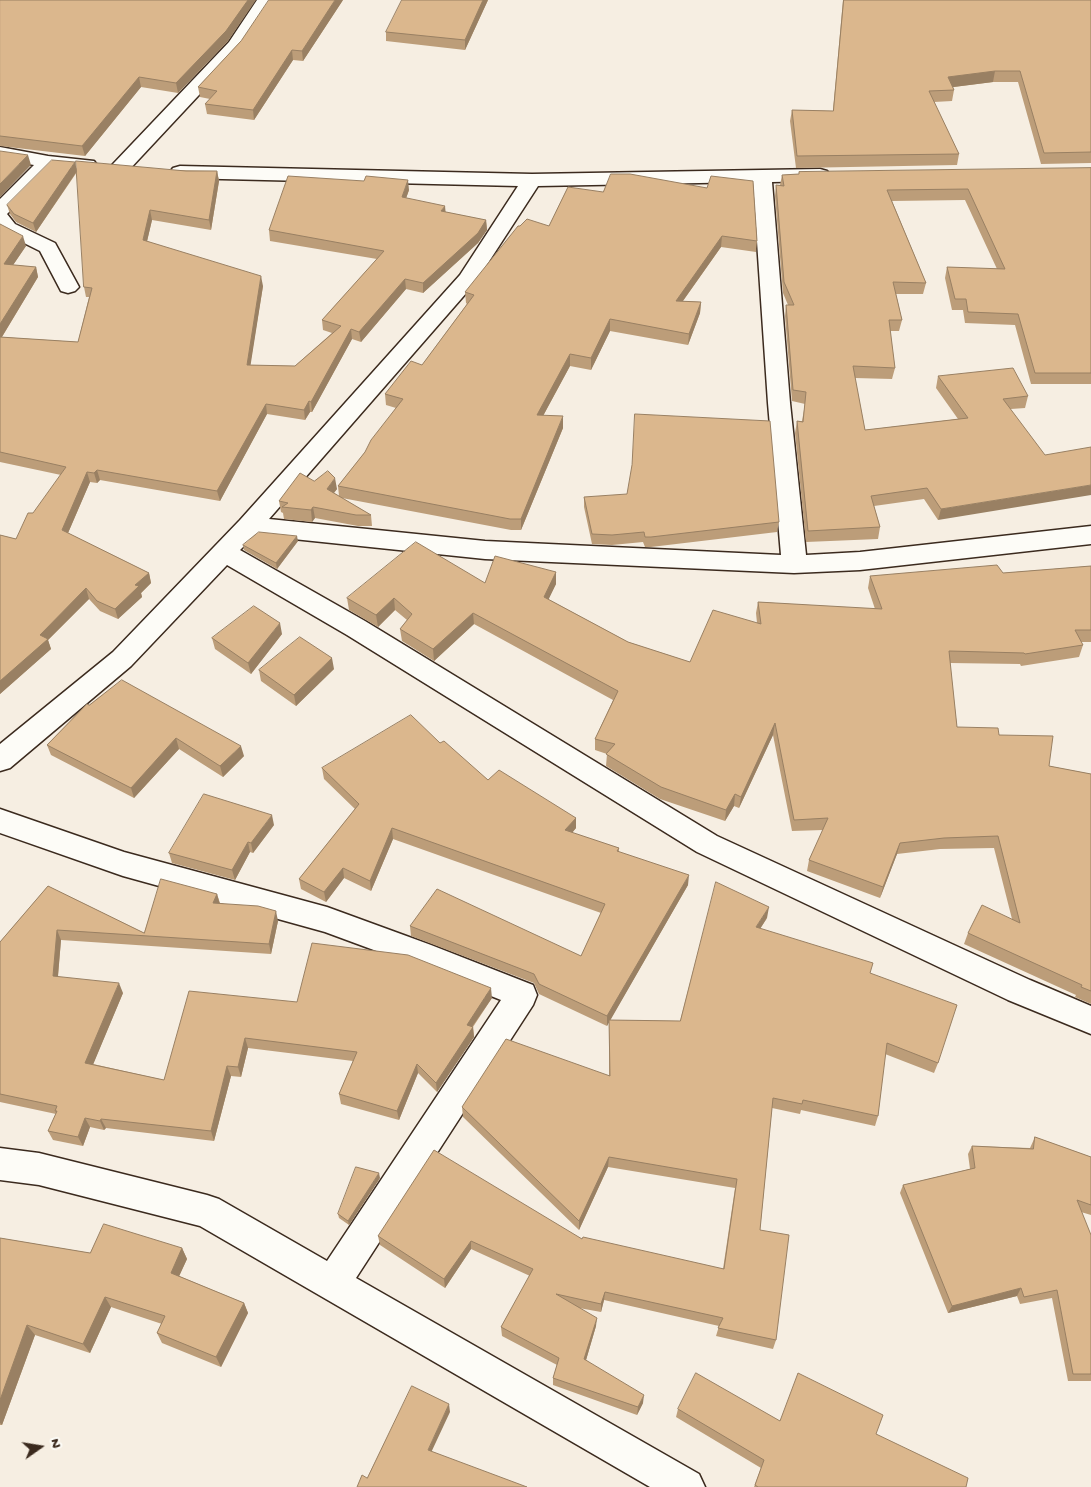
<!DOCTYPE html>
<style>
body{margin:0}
#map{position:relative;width:1091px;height:1487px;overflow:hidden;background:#f6eee2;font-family:"Gochi Hand",sans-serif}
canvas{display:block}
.north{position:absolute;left:15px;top:1422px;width:50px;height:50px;-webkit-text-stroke:4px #fdfcf7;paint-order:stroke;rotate:77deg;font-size:14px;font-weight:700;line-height:20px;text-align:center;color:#3b2a1e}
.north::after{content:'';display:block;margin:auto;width:18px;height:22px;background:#3b2a1e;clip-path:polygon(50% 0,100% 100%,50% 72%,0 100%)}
</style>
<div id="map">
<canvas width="1091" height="1487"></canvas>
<div class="north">N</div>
</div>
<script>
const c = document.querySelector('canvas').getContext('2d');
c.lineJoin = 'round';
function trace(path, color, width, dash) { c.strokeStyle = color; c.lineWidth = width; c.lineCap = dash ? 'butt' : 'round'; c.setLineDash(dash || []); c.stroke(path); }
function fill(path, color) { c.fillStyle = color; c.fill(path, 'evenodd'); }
const minor = new Path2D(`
 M257,0H275L241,50L127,172L120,174L113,172L110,168L113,164L229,42Z
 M0,147L48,156L94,161L97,165L94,169L87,171L53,168L7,214L15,224L55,243L79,287L75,291L68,293L61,291L40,251L0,231V199L34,165L0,159Z
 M180,166L532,174L820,169L827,171L830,175L827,179L820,181L772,182L790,403L806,555L860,552L1091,526V544L860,570L794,573L485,559L255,535L240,550L365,621L717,836L1030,980L1091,1006V1034L1008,1000L697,852L347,635L227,565L131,666L10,768L0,771V744L113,652L240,520L460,275L518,186L180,178L173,176L170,172L173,168ZM753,182L768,403L781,555L485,541L269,519L475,283L538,186Z
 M0,809L124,852L327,907L431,945L533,985L537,995L533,1005L356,1278L699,1474L705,1487H650L200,1226L39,1185L0,1180V1148L39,1153L207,1195L219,1199L327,1261L501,1000L409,963L325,932L123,876L0,833Z`);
const wall = new Path2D(`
 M0,0L228,41L178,93L141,87L85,156L0,146Z
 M343,0L303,61L293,60L254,120L207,114L205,104L210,99L200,97L198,87L241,41Z
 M488,0L465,50L386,41V32Z
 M843,0H1091V163L1041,164L1018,82H993L953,87L954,90L952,101L934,102L959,154L957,165L796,168L790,121L792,110L833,111Z
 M77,168L217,171L219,181L211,230L152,220L147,241L263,286L250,365L295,366L332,333L323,330L322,320L377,259L270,241L269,230L409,190L406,198L446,212L486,220L487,230L478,243L423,293L406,289L361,342L352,339L312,412H310L305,420L267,414L220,501L100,480L97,483L90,482L68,533L149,573L151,583L141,593L142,597L118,619L100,611L89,599L48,640L51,649L0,694V535L16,539L61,475L0,462V224L26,246L13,265L36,267L38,277L2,337L78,342L89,297H86L84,287L77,172L36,232L16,222L10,214L7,205Z
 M1091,168V384H1031L1015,325L965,323L963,310H952L945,278L947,267L997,269L965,200L892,201L926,283L923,294H896L902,320L899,331H890L895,368L892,379L855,378L865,430L958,419L936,388L938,376L1028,396L1025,408L1011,409L938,520L924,499L874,506L880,527L878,539L806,542L795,433L797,421H802L805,404L792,401L785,316L786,305H788L783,293L775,196L776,185H780L782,175L799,174V172Z
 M568,187L757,241L756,252L721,247L683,301L701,302L700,313L688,345L610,331L591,370L570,366L543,416L563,428L521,530H511L342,498L371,515L372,526H358L315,518L312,522L284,519L283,513L281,512L279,501L314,481L337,489L334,493L339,496L338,486L365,452L396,408L386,405L385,394L422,365L467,304L466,303L465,292L549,226Z
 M584,497L779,522L777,532L651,547H645L643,542L612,545L592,544L584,507Z
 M298,541L277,569L244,550L243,545Z
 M1091,566V642H1081L1083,645L1079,657L1021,666L1020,664L950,663L957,727L999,735L1049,766L1091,774V1004L1075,997L1076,995L964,944L968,933L1012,919L994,848L940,849L897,854L880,898L807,871L809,860L823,830L792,831L773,735L739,808L734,806L725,821L660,799L606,766L607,754L595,750V739L613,700L474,624L434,661L402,641L400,629L407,620L395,610L378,627L349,610L347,598L485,583L556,572V584L548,599L628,642L690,662L757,623L756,613L758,602L875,609L868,588L870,576L1003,573Z
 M282,634L251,674L215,649L212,638Z
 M334,669L296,706L261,681L259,670Z
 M87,704L244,756L223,777L179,749L134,798L51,755L47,745Z
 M440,743L488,780L576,818V828L572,833L619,848V852L688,885L610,1020L680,1021L767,918L760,929L870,973L938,1063L934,1073L885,1054L878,1116L875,1126L801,1110L800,1114L772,1108L760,1230L776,1340L773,1349L716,1336L719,1326L604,1300L601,1312L579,1308L596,1326L586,1360L643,1403L637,1415L553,1385V1378L557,1365L502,1336L501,1327L530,1276L471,1249L445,1288L380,1245L378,1236L582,1239L723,1269L735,1188L608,1167L579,1230L463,1117L462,1107L609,1076V1021L607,1026L539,994L534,983L411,936L410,926L581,956L601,913L393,839L371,891L344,878L326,902L301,889L299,879L355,809L324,779L322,768Z
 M274,825L253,853L250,852L235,880L172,863L169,853Z
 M48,886L144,933L217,894L220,903L278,921L271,954L61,940L58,977L123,993L93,1064L164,1080L297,1002L492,998L473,1027L474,1037L437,1092L418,1073L399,1120L341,1104L339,1094L353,1061L248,1048L241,1077L231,1076L214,1141L106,1128L104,1130L90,1127L83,1146L53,1140L48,1131L56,1114L0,1102V942Z
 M1035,1137L1091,1157V1215L1081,1212L1091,1235V1381H1068L1052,1298L1020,1304L1017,1296L948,1313L900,1193L903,1185L970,1169L968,1154L972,1146L1030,1148Z
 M380,1178L349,1225L339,1218L338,1214Z
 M0,1238L90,1253L182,1248L187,1259L179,1276L244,1303L248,1313L221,1367L162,1343L157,1333L162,1324L111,1307L90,1353L35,1335L2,1425H0Z
 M678,1409L780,1421L876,1434L966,1487H754L761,1468L676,1417Z`);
const shadedWall = new Path2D(`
 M248,0H256L228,41L178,93L176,83Z
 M335,0H343L303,61L302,51Z
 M483,0H488L465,50V40Z
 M292,50L293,60L254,120L253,110Z
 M995,71L993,82L946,88L948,77Z
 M139,77L141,87L85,156L82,146Z
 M28,155L31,165L0,197V184Z
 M75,162L77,171L36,232L33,223Z
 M217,171L219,181L211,230L209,220Z
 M408,180L409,190L403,207L402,197Z
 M445,206L446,216L441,211Z
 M150,210L152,220L145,250L143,240Z
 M486,220L487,230L478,243L423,293V283Z
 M23,236L26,246L7,274L4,264Z
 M722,236L721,247L675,312L676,301Z
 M36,267L38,277L0,340V324Z
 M261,276L263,286L249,375L247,365Z
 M405,279L406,289L361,342L359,332Z
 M701,302L700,313L688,345L689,334Z
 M610,319V331L591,370V358Z
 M351,329L352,339L312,412L311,402Z
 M570,354V366L537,427V415Z
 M309,401L310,412L305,420L304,410Z
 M266,404L267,414L220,501L217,491Z
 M563,416V428L521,530V519Z
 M97,470L100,480L97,483L94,473Z
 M87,472L90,482L65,540L62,530Z
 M335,478L337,489L328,500L327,489Z
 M1091,485V495L938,520L941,509Z
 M313,507L315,518L312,522L311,510Z
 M297,536L298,541L277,569L276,563Z
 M556,572V584L544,609V597Z
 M149,573L151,583L141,593L142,597L118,619L115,609L135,585Z
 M86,588L89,599L48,640L51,649L0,694V681L40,635Z
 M394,598L395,610L378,627L376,615Z
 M473,613L474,624L434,661L433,649Z
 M280,623L282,634L251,674L248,663Z
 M332,658L334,669L296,706L294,695Z
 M775,723L773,735L739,808L741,797Z
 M176,738L179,749L134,798L131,788Z
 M241,746L244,756L223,777L220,766Z
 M735,794L734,806L725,821L726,810Z
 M272,815L274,825L253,853L251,843Z
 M576,818V828L565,841V830Z
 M392,828L393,839L371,891L370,881Z
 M248,842L250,852L235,880L232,870Z
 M900,843L897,854L880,898L883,887Z
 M343,868L344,878L326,902L324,892Z
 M689,875L688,885L607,1026V1016Z
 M217,894L220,905L213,903Z
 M769,907L767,918L754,938L756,927Z
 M276,911L278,921L271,954L269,944Z
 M57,930L61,940L57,986L53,976Z
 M119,983L123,993L90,1072L85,1063Z
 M491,988L492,998L467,1034V1025Z
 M473,1027L474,1037L437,1092L436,1083Z
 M245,1038L248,1048L241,1077L238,1067Z
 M417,1064L418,1073L399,1120L397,1111Z
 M227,1066L231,1076L214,1141L211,1131Z
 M85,1118L90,1127L83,1146L78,1137Z
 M101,1119L106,1128L104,1130L100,1121Z
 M609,1157L608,1167L579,1230V1221Z
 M379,1173L380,1178L349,1225L348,1221Z
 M471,1241V1249L445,1288L444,1279Z
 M182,1248L187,1259L176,1283L171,1273Z
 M1021,1288L1017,1296L948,1313L952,1306Z
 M605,1292L604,1300L601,1312V1304Z
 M105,1297L111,1307L90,1353L83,1344Z
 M244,1303L248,1313L221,1367L216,1357Z
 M597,1318L596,1326L584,1367V1359Z
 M27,1325L35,1335L2,1425L0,1423V1400Z
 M644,1395L643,1403L637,1415L638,1407Z
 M449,1404L450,1412L429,1457L428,1450Z`);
const building = new Path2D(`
 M0,0H248L226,31L176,83L139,77L82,146L0,136Z
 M269,0H335L302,51L292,50L253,110L205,104L217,91L198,87L241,41Z
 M402,0H483L465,40L386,32Z
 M844,0H1091V152L1044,153L1020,71H995L948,77L954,90L929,91L959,154L797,156L792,110L833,111Z
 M0,151L28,155L0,184Z
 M52,160L75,162L33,223L14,214L7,205Z
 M76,161L186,171H217L209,220L150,210L143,240L261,276L247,365L295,366L341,326L322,320L384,251L269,230L288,176L364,181L366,176L408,180L402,197L445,206L441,211L486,220L478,233L423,283L405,279L359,332L351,329L311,402L309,401L304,410L266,404L217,491L97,470L94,473L87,472L62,530L149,573L135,585L139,586L115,609L97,601L86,588L40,635L48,639L0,681V535L16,539L28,513H33L66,467L0,452V337L78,342L92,288L84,287Z
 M1091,168V373H1035L1018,314L968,312L966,299H955L947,267L1005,269L968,189L887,190L926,283L893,282L902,320H889L895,368L853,366L865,430L968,418L938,376L1013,368L1028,396L1003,399L1045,455L1091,447V485L941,509L927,488L871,496L880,527L808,531L797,421L803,422L806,392L793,390L786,305H794L784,282L776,185L784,186L782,175L799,174V172Z
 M611,174H630L707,188L711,176L753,181L757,241L722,236L676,301L701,302L689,334L610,319L591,358L570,354L537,415L563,416L521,519H510L338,486L365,452L371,440L403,399L385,394L411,361L422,365L474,295L465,292L518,226H520L527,219L549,226L568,187L603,192Z
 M0,224L23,236L4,264L36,267L0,324Z
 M635,414L770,421L779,522L651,537H645L644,532L612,535L592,534L584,497L627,494L632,465Z
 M328,471L335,478L327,489L371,515H356L313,507L311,510L282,507L288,503L279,501L300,473L314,481Z
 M259,532L297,536L276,563L243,545Z
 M416,542L485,583L495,556L556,572L544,597L628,642L690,662L713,610L761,624L758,602L882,609L870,576L997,565L1003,573L1091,566V630H1075L1083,645L1025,654L1024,653L949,651L957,727L998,728L999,735L1053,736L1049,766L1091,774V991L1081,987L1082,985L968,933L982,905L1020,923L998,836L944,838L900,843L883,887L809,860L828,818L794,820L775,723L741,797L735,794L726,810L661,787L606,754L615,744L595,739L618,691L473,613L433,649L400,629L412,614L394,598L376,615L347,598Z
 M254,606L280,623L248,663L212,638Z
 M300,637L332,658L294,695L259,670Z
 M122,680L241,746L220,766L176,738L131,788L47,745L87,704L89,705Z
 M411,715L440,743L444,741L488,780L499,770L576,818L565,830L619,848L617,851L689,875L607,1016L539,984L534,974L410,926L437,889L581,956L605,904L392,828L370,881L343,868L324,892L299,879L359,804L322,768Z
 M204,794L272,815L251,843L248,842L232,870L169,853Z
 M161,879L217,894L213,903L258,906L276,911L269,944L57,930L53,976L119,983L85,1063L164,1080L189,991L297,1002L312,943L408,955L491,988L467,1025L473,1027L436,1083L417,1064L397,1111L339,1094L357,1052L245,1038L238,1067L227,1066L211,1131L101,1119L100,1121L85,1118L78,1137L48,1131L57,1111H55L57,1106L0,1094V942L48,886L144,933Z
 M716,882L769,907L756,927L873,963L870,973L957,1005L938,1063L887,1043L878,1116L803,1100L802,1104L773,1098L760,1230L789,1235L776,1340L718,1328L723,1318L605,1292L601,1304L556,1294L597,1318L584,1359L644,1395L638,1407L553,1378L559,1358L501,1327L533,1269L471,1241L444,1279L378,1236L434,1150L582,1239L583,1237L724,1269L737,1179L609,1157L579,1221L462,1107L506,1039L610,1076L609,1020L680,1021Z
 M1035,1137L1091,1157V1205L1077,1200L1091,1235V1374H1073L1057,1290L1024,1297L1021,1288L952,1306L903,1185L975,1168L972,1146L1033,1149Z
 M356,1167L379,1173L348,1221L338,1214Z
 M104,1224L182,1248L171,1273L244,1303L216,1357L157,1333L165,1316L105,1297L83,1344L27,1325L0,1400V1238L90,1253Z
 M696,1373L780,1421L798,1373L883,1415L876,1434L968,1478L966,1487H758L755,1485L764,1460L678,1409Z
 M412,1386L449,1404L428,1450L527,1487H357L362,1475L367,1478Z`);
trace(minor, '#3b2a1e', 3);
fill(minor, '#fdfcf7');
fill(wall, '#bc9d79');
fill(shadedWall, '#998063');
fill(building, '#dbb78d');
trace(building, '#998063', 1);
</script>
